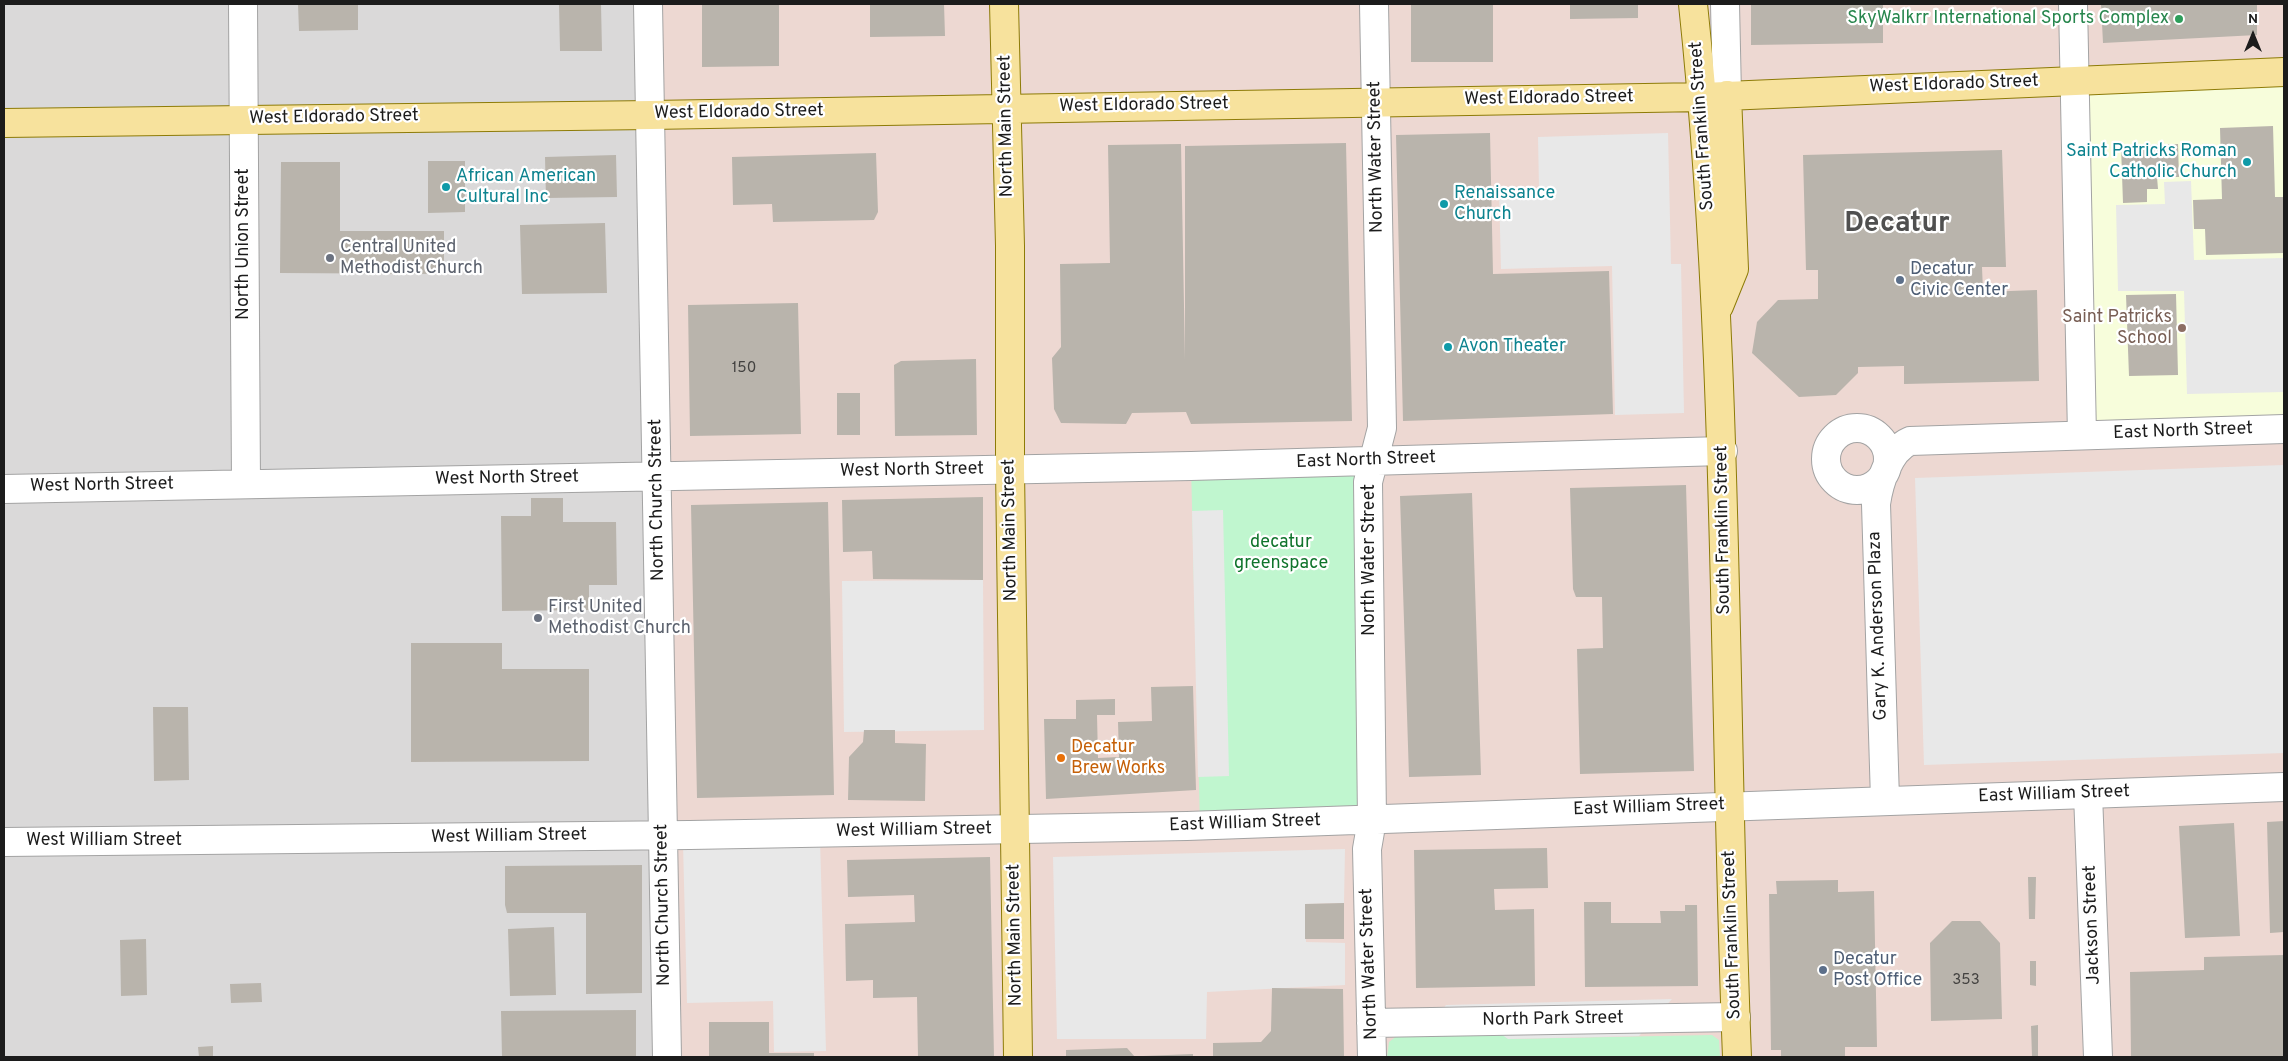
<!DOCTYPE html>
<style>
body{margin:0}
#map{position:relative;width:2288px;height:1061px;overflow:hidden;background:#edece2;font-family:Overpass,sans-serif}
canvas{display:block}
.frame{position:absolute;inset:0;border:5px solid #1c1c1c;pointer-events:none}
.north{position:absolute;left:2228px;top:10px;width:50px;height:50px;-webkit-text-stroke:4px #fff;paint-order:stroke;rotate:0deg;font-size:14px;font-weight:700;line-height:20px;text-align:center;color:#1c1c1c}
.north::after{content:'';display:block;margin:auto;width:18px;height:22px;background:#1c1c1c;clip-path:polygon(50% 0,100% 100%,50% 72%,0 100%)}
</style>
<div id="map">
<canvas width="2288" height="1061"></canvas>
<div class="frame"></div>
<div class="north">N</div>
</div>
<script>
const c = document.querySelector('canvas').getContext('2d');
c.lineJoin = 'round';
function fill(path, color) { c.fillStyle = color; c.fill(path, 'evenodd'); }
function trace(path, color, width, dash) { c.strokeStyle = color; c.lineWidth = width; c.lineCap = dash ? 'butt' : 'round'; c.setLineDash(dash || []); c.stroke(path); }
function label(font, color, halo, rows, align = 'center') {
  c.font = font + ' Overpass,sans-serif'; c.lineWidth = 4.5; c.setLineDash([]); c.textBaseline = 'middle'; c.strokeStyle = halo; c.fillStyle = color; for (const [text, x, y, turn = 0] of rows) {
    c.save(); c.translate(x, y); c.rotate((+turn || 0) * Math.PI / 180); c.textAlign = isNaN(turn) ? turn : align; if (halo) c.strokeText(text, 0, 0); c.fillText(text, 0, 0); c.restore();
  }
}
const residential = new Path2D(`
 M4,4H640L642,111L4,124Z
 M643,121L663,1057H4V134Z`);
const commercial = new Path2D(`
 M656,4H2284V1057H680Z`);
const education = new Path2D(`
 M2284,72V429L2082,435L2074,80Z`);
const park = new Path2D(`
 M1374,460L1372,820L1200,826L1191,466Z
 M1499,1032L1509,1039L1712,1035L1719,1040L1720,1057H1387L1389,1042L1398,1035Z`);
const parking = new Path2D(`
 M1668,133L1671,264H1681L1684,413L1615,415L1612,266L1501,269L1499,189L1539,188L1538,137Z
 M2191,181L2194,260L2284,258V392L2187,394L2184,291H2118L2116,205L2165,204L2164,182Z
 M2284,465V753L1924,765L1915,478Z
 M1223,510L1229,776L1198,777L1192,511Z
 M983,580L984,730L844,732L842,581Z
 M820,839L826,1051L774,1052L773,1001L687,1003L683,843Z
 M1345,849L1344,903L1305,904L1306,942L1345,943V985L1207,992L1206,1039H1057L1053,857Z
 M1672,999L1639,1036L1508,1039L1498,1032L1421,1034L1446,1005Z`);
const building = new Path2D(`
 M298,4H358V30L299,31Z
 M559,4H601L602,51H560Z
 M702,4H779V66L702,67Z
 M870,4H944L945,36L870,37Z
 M1411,4H1493V62H1411Z
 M1570,4H1638V18L1570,19Z
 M1751,4H1883V43L1751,45Z
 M2101,4H2257V35L2103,43Z
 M2273,126L2275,197H2284V253L2206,255L2205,229H2194L2193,200L2222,199L2220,128Z
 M1490,133L1493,274L1609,271L1613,414L1403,421L1396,135Z
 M1346,143L1352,421L1191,424L1186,412L1132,413L1126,424L1061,423L1054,409L1052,358L1061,347L1060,264L1110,263L1108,145L1181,144L1185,360V146Z
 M2178,144L2179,177H2157L2158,189H2147V202L2123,203L2121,146Z
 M2002,150L2006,267H1982L1983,292L2037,290L2039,381L1904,384V366L1858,367V373L1836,395L1799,397L1752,353L1757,322L1778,300L1818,299V270H1806L1803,155Z
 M876,153L878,212L874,220L773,222L772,204L733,205L732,157Z
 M616,155L617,197L546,198L545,157Z
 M428,161H465V212L428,213Z
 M281,162H340V231H444V274L280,273Z
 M605,223L607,293L522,294L520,225Z
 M2176,294L2178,375L2129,376L2126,295Z
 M798,303L801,434L690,436L688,305Z
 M976,359L977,435L895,436L894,365L901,361Z
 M837,393H860V435H837Z
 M1686,485L1694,771L1580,774L1577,649L1603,648L1602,597H1576L1573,589L1570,488Z
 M1472,493L1481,775L1409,777L1400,496Z
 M983,497V580L873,579L872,551L843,552L842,500Z
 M531,498H563V522H616L617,585H589V610L502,611L501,516H531Z
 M828,502L834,795L697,798L691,505Z
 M411,643H502V669H589V761L411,762Z
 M1193,686L1196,790L1046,799L1044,719H1076V700L1115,699V715H1097L1098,758L1119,757L1118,722L1152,721L1151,687Z
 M153,707H188L189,780L154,781Z
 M864,730H895V743L926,744L925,801L848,800L849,757L863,742Z
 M2284,821V932L2270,933L2267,822Z
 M2234,823L2240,936L2185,938L2179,826Z
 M1547,848L1548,888L1494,889L1495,910L1534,909L1535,986L1416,988L1414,850Z
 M990,857L994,1057H918L917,997L873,998V980L846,981L845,924L915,922L914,895L848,897L847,860Z
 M642,865V993L586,994V913H507L505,905V866Z
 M2028,877H2036L2035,919H2029Z
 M1838,880V892L1874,891L1877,1047H1845V1057H1781V1050H1771L1769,894H1777L1776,881Z
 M1584,902H1611V923H1661L1660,911H1685V905H1697L1698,986L1585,987Z
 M1344,903V939H1305V904Z
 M1952,921H1980L2000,943L2002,1019L1931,1021L1930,943Z
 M554,927L556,995L510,996L508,929Z
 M146,939L147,995L121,996L120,940Z
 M2284,955V1057H2131L2130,972L2204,970V957Z
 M2030,961H2036V986L2030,985Z
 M261,983L262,1002L231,1003L230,984Z
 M1272,988L1343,989L1344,1057H1213V1043L1261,1042L1271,1031Z
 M636,1010V1057H502L501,1011Z
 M709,1022H769V1053H814V1057H709Z
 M2038,1025V1057H2032L2031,1026Z
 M213,1046V1057H199L198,1047Z
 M1127,1048L1135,1057H1066V1050Z
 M1193,1054V1057H1143V1056Z`);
const minor = new Path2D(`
 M243,4L246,483
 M648,4L667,1057
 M1725,4L1727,95
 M2073,4L2082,435
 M1826 459a31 31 0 1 1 62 0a31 31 0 1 1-62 0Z
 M4,489L1191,466L1723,451
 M2088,794L2098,1057
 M1885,800L1876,504C1879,483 1889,450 1910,441L2284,429
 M4,842L690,835L1187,826L2284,787
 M1371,1023L1736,1017
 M1372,1057L1367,849L1372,820L1368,482L1382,428L1374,4`);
const major = new Path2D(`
 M1004,4L1010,246V469L1018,1057
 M1693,4C1730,354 1723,706 1737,1057
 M4,123L651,115L1703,97L2284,72
 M1719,306L1734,269L1727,95`);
const markers = [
 [2179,19,5,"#2e9e5b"],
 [2247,162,5,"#0f9aa8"],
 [446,187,5,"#0f9aa8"],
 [1444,204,5,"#0f9aa8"],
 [330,258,5,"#6b7280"],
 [1900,280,5,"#5c6f8a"],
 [2182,328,5,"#8d6e63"],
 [1448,347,5,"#0f9aa8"],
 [538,618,5,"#6b7280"],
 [1061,758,5,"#e8710a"],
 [1823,970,5,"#5c6f8a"]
];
const numberNames = [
 ["150",744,369],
 ["353",1966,981]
];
const leisureNames = [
 ["SkyWalkrr International Sports Complex",2169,19]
];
const streetNames = [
 ["West Eldorado Street",1954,85,-2],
 ["West Eldorado Street",1549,99,-1],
 ["West Eldorado Street",1144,106,-1],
 ["West Eldorado Street",739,113,-1],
 ["West Eldorado Street",334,118,-1],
 ["North Main Street",1007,126,-91],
 ["South Franklin Street",1703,126,-94],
 ["North Water Street",1377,157,-91],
 ["North Union Street",244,244,-90],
 ["East North Street",2183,432,-2],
 ["East North Street",1366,461,-2],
 ["West North Street",912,471,-1],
 ["West North Street",507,479,-1],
 ["West North Street",102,486,-1],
 ["North Church Street",658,500,-91],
 ["North Main Street",1011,530,-91],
 ["South Franklin Street",1724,530,-91],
 ["North Water Street",1370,560,-90],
 ["Gary K. Anderson Plaza",1879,626,-92],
 ["East William Street",2054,795,-2],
 ["East William Street",1649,808,-2],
 ["East William Street",1245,824,-2],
 ["West William Street",914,831,-1],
 ["West William Street",509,837,-1],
 ["West William Street",104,841],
 ["North Church Street",664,905,-91],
 ["Jackson Street",2093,925,-92],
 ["North Main Street",1016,935,-91],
 ["South Franklin Street",1733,935,-92],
 ["North Water Street",1370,964,-92],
 ["North Park Street",1553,1020,-1]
];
const cultureNames = [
 ["Saint Patricks Roman",2237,152,"right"],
 ["Catholic Church",2237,173,"right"],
 ["African American",456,177],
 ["Cultural Inc",456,198],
 ["Renaissance",1454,194],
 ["Church",1454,215],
 ["Avon Theater",1458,347]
];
const worshipNames = [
 ["Central United",340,248],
 ["Methodist Church",340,269],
 ["First United",548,608],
 ["Methodist Church",548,629]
];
const serviceNames = [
 ["Decatur",1910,270],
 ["Civic Center",1910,291],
 ["Decatur",1833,960],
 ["Post Office",1833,981]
];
const educationNames = [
 ["Saint Patricks",2172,318],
 ["School",2172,339]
];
const parkNames = [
 ["decatur",1281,543],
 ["greenspace",1281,564]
];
const foodNames = [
 ["Decatur",1071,748],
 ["Brew Works",1071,769]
];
const townNames = [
 ["Decatur",1897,225]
];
fill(residential, '#dad9d9');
fill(commercial, '#edd8d2');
fill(education, '#f7fddb');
fill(park, '#c0f6cf');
fill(parking, '#e8e8e8');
fill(building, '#b9b4ac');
trace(minor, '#a3a3a3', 30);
trace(major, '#8d7b07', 30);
trace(minor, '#fff', 28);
trace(major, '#f7e29d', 28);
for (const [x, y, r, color] of markers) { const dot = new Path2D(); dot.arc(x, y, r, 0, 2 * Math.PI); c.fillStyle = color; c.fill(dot); trace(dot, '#fff', 2); }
label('15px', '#434240', null, numberNames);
label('18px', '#27864d', '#fff', leisureNames, 'right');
label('18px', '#1c1c1c', '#fff', streetNames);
label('18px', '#0d838f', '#fff', cultureNames, 'left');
label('18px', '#5b616d', '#fff', worshipNames, 'left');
label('18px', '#4e5e75', '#fff', serviceNames, 'left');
label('18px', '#785e54', '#fff', educationNames, 'right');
label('18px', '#10742c', '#fff', parkNames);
label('18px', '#c56008', '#fff', foodNames, 'left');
label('bold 28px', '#4f4f4f', '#fff', townNames);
</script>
